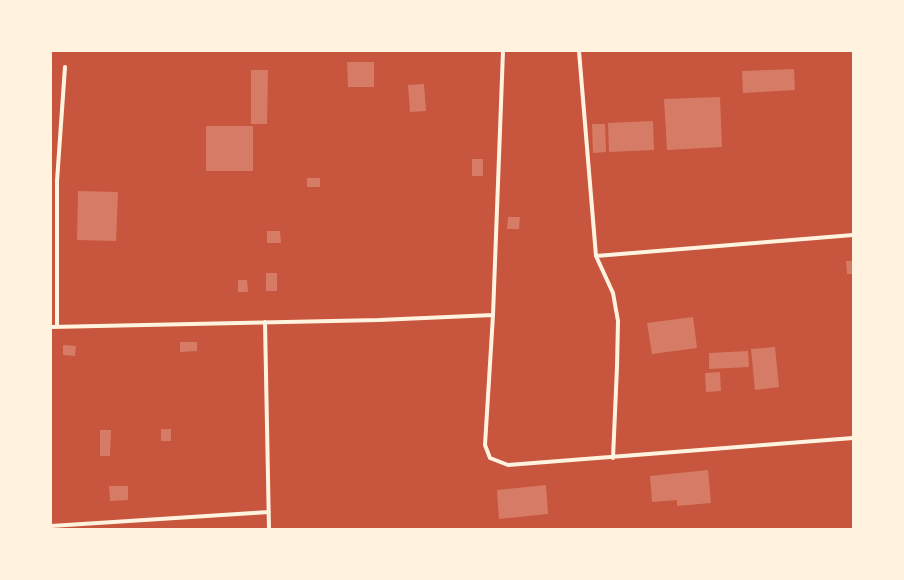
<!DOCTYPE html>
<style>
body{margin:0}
#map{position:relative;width:904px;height:580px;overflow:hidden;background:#c8553d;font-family:Helvetica,sans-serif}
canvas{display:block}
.frame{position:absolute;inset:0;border:52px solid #fff3e0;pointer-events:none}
</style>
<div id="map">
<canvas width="904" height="580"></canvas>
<div class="frame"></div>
</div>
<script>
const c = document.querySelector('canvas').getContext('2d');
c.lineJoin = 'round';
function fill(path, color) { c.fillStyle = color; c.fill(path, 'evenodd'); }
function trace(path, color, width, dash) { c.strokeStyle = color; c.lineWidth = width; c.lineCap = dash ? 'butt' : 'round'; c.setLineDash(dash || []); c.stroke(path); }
const building = new Path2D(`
 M347,62H374V87H348Z
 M794,69L795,90L743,93L742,71Z
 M251,70H268L267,124H251Z
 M424,84L426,111L410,112L408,85Z
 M720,97L722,147L667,150L664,99Z
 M653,121L654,150L609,152L608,123Z
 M592,124H605L606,152L593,153Z
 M206,126H253V171H206Z
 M472,159H483V176H472Z
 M307,178H320V187H307Z
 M78,191L118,192L116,241L77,240Z
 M508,217H520L519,229H507Z
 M267,231H280L281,243H267Z
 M846,261H853V274H847Z
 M266,273H277V291H266Z
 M238,280H247L248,292H238Z
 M693,317L697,348L652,354L647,323Z
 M180,342H197V351L180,352Z
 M63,345L76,346L75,356L63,355Z
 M775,347L779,387L755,390L751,349Z
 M748,351L749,367L709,369V353Z
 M720,372L721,391L706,392L705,373Z
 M161,429H171V441H161Z
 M100,430H111L110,456H100Z
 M708,470L711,503L677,506V500L652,502L650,476Z
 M546,485L548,514L499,519L497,490Z
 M109,486H128V500L110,501Z`);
const minor = new Path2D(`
 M503,51L493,315L485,445L490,458L508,465L853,438
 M579,51L596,256L613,293L618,321L617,367L613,458
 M596,256L853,235
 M265,322L269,529
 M57,326V181L65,67
 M51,327L379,320L493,315
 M51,526L269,512`);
fill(building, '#d67c66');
trace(minor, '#fff3e0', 4);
</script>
